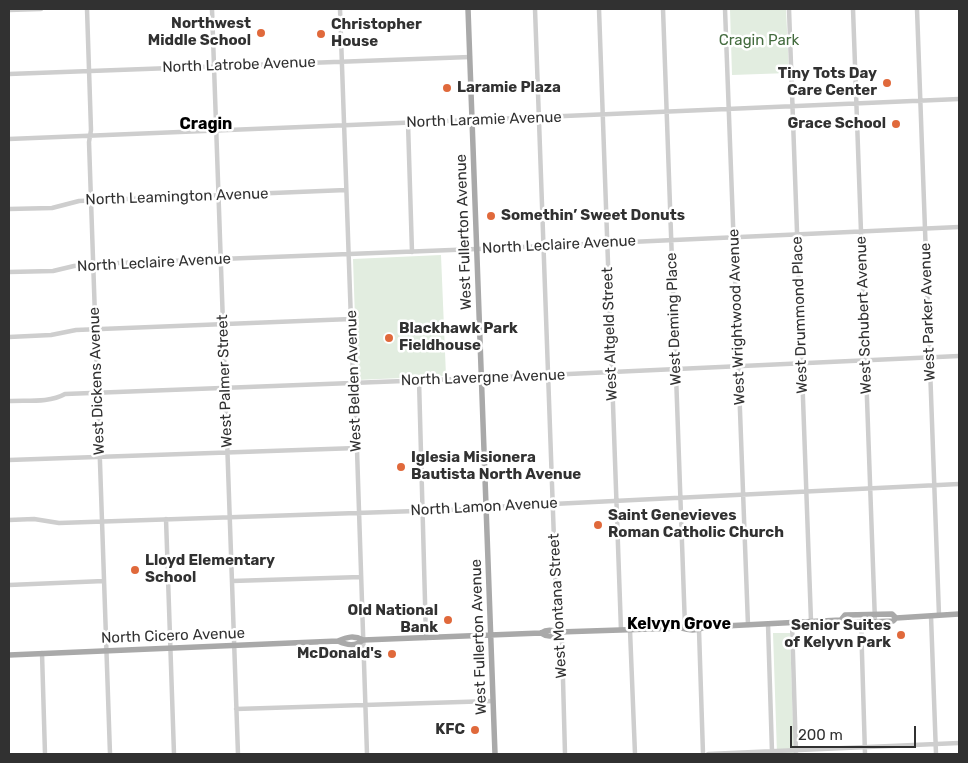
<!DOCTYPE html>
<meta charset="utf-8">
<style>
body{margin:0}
#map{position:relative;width:968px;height:763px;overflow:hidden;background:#fff;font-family:Rubik,sans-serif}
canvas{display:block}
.frame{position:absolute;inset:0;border:10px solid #313131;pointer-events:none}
.scale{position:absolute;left:790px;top:726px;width:126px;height:22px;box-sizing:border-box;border:2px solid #313131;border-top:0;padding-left:6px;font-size:15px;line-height:18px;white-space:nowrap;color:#313131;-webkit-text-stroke:4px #fff;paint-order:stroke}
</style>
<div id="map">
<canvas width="968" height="763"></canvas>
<div class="frame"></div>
<div class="scale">200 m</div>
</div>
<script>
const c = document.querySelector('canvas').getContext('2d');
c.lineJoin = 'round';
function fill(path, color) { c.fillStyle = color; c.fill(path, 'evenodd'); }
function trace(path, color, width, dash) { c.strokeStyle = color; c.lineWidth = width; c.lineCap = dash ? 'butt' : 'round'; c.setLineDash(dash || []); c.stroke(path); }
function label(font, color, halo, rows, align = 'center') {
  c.font = font + ' Rubik,sans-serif'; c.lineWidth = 5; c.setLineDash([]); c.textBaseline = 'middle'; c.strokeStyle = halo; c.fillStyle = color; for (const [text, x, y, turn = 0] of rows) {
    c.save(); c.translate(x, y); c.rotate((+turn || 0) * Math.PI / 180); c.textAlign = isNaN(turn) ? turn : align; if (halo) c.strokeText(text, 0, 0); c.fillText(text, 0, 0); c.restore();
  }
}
const green = new Path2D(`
 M730,9H786L789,73L732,75Z
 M441,255L446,376L357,380L353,259Z
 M773,633H790L794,754H777Z`);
const minor = new Path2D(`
 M87,9L91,130L89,142L110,754
 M212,9L238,754
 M340,9L353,378L355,389L367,754
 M535,9L557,624L562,642L565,754
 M599,9L621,630
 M663,9L685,627
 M725,9L748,625
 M789,9L811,621
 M853,9L875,622
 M917,9L939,615
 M9,10L41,9
 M9,74L470,57
 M408,123L412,252
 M9,139L472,120L959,99
 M9,209L52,208L79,201L346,190
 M9,272L53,271L74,266L93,264L477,249L959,227
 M9,337L51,335L76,330L351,319
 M419,380L426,638
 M9,401C27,400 49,403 65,394L482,378L959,356
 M9,460L357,448
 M166,519L174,754
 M9,520L34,519L59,523L476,509L492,507L959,484
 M232,581L361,577
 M9,585L104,581
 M931,616L936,754
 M861,621L865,754
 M792,622L796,754
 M768,624L772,752
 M630,630L635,754
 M699,630L703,754
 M42,653L45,754
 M236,709L493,701
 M708,754L959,743`);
const major = new Path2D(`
 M468,9L495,754
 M841,620L845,615L892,614L896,618
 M681,628C690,623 696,621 705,627
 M541,633C548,638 553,637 559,632
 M338,641C347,645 355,647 363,640
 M9,655L338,641C347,637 354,635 363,640L541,633C547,629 552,630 559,632L681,628C690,631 697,631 705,627L841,620L845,623L893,621L896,618L959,614`);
const markers = [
 [261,33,5,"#e0693b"],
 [321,34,5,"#e0693b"],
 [887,83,5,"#e0693b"],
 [447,88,5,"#e0693b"],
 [896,124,5,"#e0693b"],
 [491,216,5,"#e0693b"],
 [389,338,5,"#e0693b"],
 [401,467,5,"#e0693b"],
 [598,525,5,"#e0693b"],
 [135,570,5,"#e0693b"],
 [448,620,5,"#e0693b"],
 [901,635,5,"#e0693b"],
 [392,654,5,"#e0693b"],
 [475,730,5,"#e0693b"]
];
const poiNames = [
 ["Northwest",251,24],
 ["Middle School",251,41],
 ["Christopher",331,25,"left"],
 ["House",331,42,"left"],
 ["Tiny Tots Day",877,74],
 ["Care Center",877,91],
 ["Laramie Plaza",457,88,"left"],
 ["Grace School",886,124],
 ["Somethin’ Sweet Donuts",501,216,"left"],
 ["Blackhawk Park",399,329,"left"],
 ["Fieldhouse",399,346,"left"],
 ["Iglesia Misionera",411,458,"left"],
 ["Bautista North Avenue",411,475,"left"],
 ["Saint Genevieves",608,516,"left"],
 ["Roman Catholic Church",608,533,"left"],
 ["Lloyd Elementary",145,561,"left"],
 ["School",145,578,"left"],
 ["Old National",438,611],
 ["Bank",438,628],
 ["Senior Suites",891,626],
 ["of Kelyvn Park",891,643],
 ["McDonald's",382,654],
 ["KFC",465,730]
];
const parkNames = [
 ["Cragin Park",759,41]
];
const streetNames = [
 ["North Latrobe Avenue",239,65,-2],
 ["North Laramie Avenue",484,120,-2],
 ["North Leamington Avenue",177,197,-2],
 ["West Fullerton Avenue",464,232,-92],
 ["North Leclaire Avenue",559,245,-3],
 ["North Leclaire Avenue",154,263,-3],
 ["West Parker Avenue",928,312,-92],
 ["West Drummond Place",800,315,-92],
 ["West Schubert Avenue",864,315,-92],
 ["West Wrightwood Avenue",737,317,-92],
 ["West Deming Place",674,319,-92],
 ["West Altgeld Street",610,334,-92],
 ["North Lavergne Avenue",483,378,-2],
 ["West Dickens Avenue",97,381,-92],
 ["West Palmer Street",225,381,-92],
 ["West Belden Avenue",354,381,-92],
 ["North Lamon Avenue",484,507,-3],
 ["West Montana Street",558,606,-93],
 ["North Cicero Avenue",173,636,-2],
 ["West Fullerton Avenue",479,637,-92]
];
const neighbourhoodNames = [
 ["Cragin",206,124],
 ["Kelvyn Grove",679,624]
];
fill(green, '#e2ede0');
trace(minor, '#cecece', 4.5);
trace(major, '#a9a9a9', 5.5);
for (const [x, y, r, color] of markers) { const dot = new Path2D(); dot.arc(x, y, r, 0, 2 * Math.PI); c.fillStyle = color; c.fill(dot); trace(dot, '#fff', 2); }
label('bold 15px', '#313131', '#fff', poiNames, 'right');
label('15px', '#446c3f', '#fff', parkNames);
label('15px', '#313131', '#fff', streetNames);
label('bold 16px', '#000', '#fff', neighbourhoodNames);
</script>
